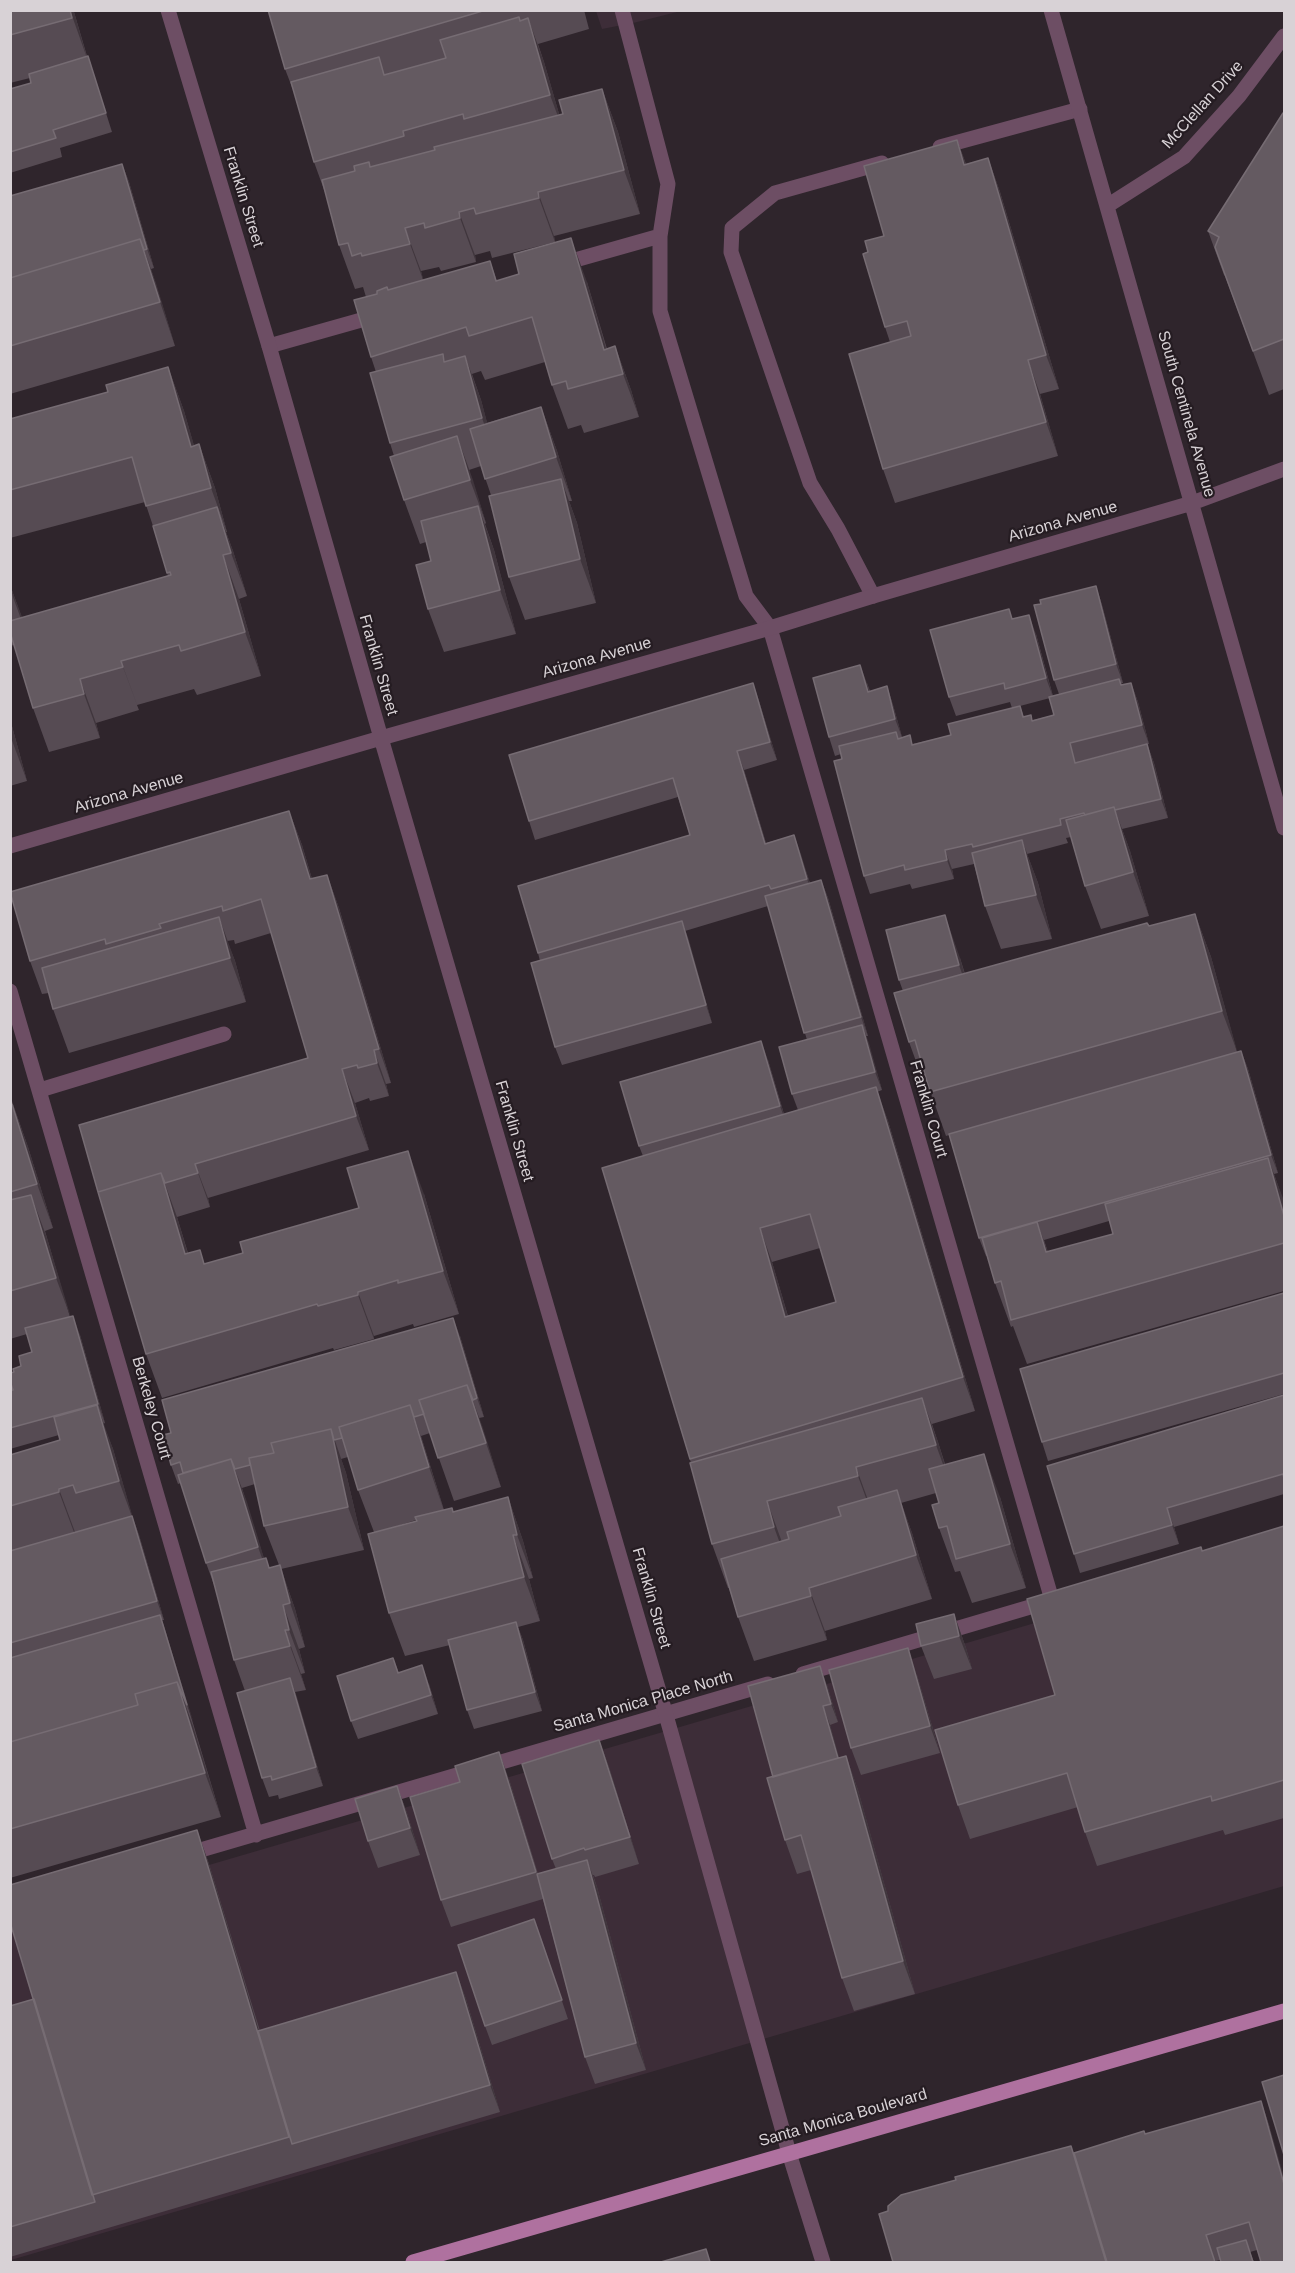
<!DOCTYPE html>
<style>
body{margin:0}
#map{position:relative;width:1295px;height:2273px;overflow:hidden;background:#2f252c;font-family:Helvetica,sans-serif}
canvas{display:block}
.frame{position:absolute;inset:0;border:12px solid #d8d2d6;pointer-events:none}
</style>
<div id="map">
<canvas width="1295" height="2273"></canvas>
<div class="frame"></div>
</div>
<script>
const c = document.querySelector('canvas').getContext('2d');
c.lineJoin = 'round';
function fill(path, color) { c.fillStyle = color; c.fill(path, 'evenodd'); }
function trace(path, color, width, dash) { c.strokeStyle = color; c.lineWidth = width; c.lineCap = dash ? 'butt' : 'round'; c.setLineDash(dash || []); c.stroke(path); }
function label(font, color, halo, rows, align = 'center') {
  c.font = font + ' Helvetica,sans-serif'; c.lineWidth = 4.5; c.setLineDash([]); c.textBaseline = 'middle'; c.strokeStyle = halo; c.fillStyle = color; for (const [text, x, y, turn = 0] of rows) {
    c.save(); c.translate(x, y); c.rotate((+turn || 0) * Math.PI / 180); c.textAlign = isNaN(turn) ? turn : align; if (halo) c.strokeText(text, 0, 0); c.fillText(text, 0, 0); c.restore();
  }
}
const built = new Path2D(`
 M596,11H681L633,23L602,29Z
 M1284,1550V1886L11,2260V1923Z`);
const service = new Path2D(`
 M622,10L668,184L660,236V311L746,596L770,628L1052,1600
 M940,147L1080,109
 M561,264L660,236
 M269,346L379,315
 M873,596L838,529L810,483L731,252L732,228L775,193L882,163
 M10,991L256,1835
 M40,1090L224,1034
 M803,1674L1047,1602
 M187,1854L768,1684`);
const minor = new Path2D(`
 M168,10L269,346L381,738L666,1715L789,2153L823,2262
 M1051,10L1284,828
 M1107,206L1184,157L1239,96L1284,36
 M10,846L381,738L770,628L873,596L1192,503L1284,469`);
const primary = new Path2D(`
 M413,2262L1284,2011`);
const wall = new Path2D(`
 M10,10H79L74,12L87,56L94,75L112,132L60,148L62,157L10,173V89L31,83L30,78L10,83Z
 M268,10H584L589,29L538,44L544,62L559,114H563L602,89L618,132L640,214L554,236L555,242L492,258L490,251L475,255L476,262L441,271L439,267L421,271L423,280L490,261L497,281L587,282L607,349L615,346L631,390L639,417L584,433L581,425L568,429L552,385L545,362L485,380L481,371L472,374L481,400L487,423L541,407L557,451L572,501H569L577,523L596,603L525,620L509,577L491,495L481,466L469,470L486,523L485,524L494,550L516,634L444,652L428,609L431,561L426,542L420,544L404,500L394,456L390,443L376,372L371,357L366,297L363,287L355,289L339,245L327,198L314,162L295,95L285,69Z
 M1284,113V389L1269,395L1225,276L1224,275L1208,231Z
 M957,140L966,164L988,158L1000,192L1059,389L1040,394L1058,456L895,503L883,469L890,342L885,327L868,252L884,236Z
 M122,164L129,182L154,268L151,269L175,346L10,394V196Z
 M168,367L184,411L194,446L199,444L215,488L227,532H226L233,551L247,596L239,599L261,676L197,695L194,689L137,705L139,710L96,723L100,738L49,752L33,708L14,645L10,646V585L22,618L168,576L153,526L145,502L10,538V419L108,392Z
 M1096,586L1102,605L1123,683H1121L1122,685L1131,683L1138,702L1149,744L1077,762L1147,744L1154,763L1168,818L1122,829L1130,851L1149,916L1101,929L1085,886L1071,837L1066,838L1068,843L1027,854L1038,883L1052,939L1001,949L985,906L974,864L952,869L954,879L912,889L910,884L870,894L864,876L841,754L835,756L829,737L867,683L870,691L887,686L893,705L902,737L913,744L951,735L1012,708L1010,702L956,716L949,697L1013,619L1036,634L1053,696L1059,694L1054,680ZM1050,698L1054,715L1033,720L1024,717L1020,706Z
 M753,683L759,701L777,760L744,770L766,843L794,835L810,883L821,880L828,898L868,1036H866L882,1090L877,1092L888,1121L975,1411L932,1424L938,1442L945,1464L1000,1497L1026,1588L972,1603L960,1571L955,1572L939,1528V1503L936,1493L901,1503L912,1533L932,1599L825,1631L827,1640L754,1661L738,1617L729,1588H728L712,1544L691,1463L602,1168L643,1156L639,1146L768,1060L784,1114L798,1110L792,1094L807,1040L768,906L685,931L712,1023L562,1065L555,1047L540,961L538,953L690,835L678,797L535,840L529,821ZM820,1248L836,1302L788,1316L772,1262Z
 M10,719L27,781L10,786Z
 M289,811L302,845L312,879L327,875L339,908L391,1083L386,1084L389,1096L370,1101L369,1098L355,1103L369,1150L208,1198L210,1207L177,1217L188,1253L205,1264L243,1253L424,1194L459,1314L414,1327L413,1324L374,1336V1339L334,1350L333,1348L162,1398L146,1354L98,1192L308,1058L271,933L235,944L234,940L227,941L235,961L246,1002L69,1053L53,1009L49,993L42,994L30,961Z
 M1195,914L1211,957L1237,1052L1241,1051L1248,1069L1278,1173L1274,1174L1284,1203V1291L1027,1364L1013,1326L1011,1327L995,1283L987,1256H986L979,1238L949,1135L946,1136L928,1085L925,1086L909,1042L903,991L899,980L960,958L965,974ZM1109,1221L1113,1234L1048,1252L1044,1240Z
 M10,1095L15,1110L28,1147L53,1228L45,1231L70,1317L80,1335L105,1423L103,1424L113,1449L132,1516L139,1535L164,1620H162L166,1633L221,1817L10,1878V1455L60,1440L59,1435L10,1449V1391L13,1390L14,1372L21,1366L32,1352L27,1334L10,1339Z
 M1284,1293V1394L1048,1461L1042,1442Z
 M460,1336L484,1417L479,1418L501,1487L454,1501L430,1433L421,1436L444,1510L453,1512L508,1497L523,1541L533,1578L529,1579L540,1621L518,1627L523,1640L542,1711L474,1729L467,1710L450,1645L405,1656L389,1613L374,1532L358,1490L348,1457L341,1459L346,1473L364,1550L281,1569L295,1609L305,1647L299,1649L305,1673L301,1674L306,1690L295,1692L323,1786L279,1799L278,1795L269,1797L262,1778L245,1691L234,1660L217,1593L206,1563L181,1483L178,1484L171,1465ZM255,1484L264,1526L279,1565L270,1568L264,1559L242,1488ZM416,1520L417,1521L394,1527Z
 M1284,1395V1494L1174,1527L1179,1544L1080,1573L1074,1554Z
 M1284,1526V1818L1225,1835L1223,1830L1097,1866L1085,1832L1078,1807L970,1839L958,1805L1055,1695L1202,1551Z
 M954,1614L966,1648L972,1669L934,1679L921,1646Z
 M393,1658L399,1673L429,1684L438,1714L358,1739L351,1721Z
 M917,1675L940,1753L861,1775L851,1748Z
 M827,1685L838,1722L830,1725L839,1758L846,1756L858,1790L915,1994L854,2011L842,1978L811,1870L797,1874L785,1840L773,1777Z
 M599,1740L609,1767L639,1864L595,1877L594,1875H593L597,1887L646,2070L595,2084L585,2057L543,1899L451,1927L441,1900L460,1782L509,1779L538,1874L556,1869L552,1859Z
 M397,1786L407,1813L420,1855L378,1868L368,1841Z
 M197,1830L209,1864L260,2031L456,1972L466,1999L500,2112L10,2257V2006L34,1999Z
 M541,1938L568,2019L492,2045L485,2026Z
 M1261,2101L1270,2128L1257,2250L1250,2252L1254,2262H1219H1221L1220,2260L1216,2261L1074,2153L1144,2131L1145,2134Z`);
const shadedWall = new Path2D(`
 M70,10H74V12L88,61Z
 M528,18L544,62L566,138L550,95Z
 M602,89L618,132L640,214L624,170Z
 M957,140L969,173L964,165Z
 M988,158L1000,192L1059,389L1046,355Z
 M122,164L129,182L154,268L147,249Z
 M538,192L554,236L555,242L539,198Z
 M459,212L475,255L476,262L460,218Z
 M405,228L421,271L426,288L410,244Z
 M571,238L587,282L614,376L604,350Z
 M140,239L156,283L175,346L160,302Z
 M615,346L631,390L639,417L623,374Z
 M465,356L481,400L498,462L482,418Z
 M1028,360L1040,394L1058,456L1046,422Z
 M168,367L184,411L207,490L191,447Z
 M541,407L557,451L572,501L556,457Z
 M457,436L473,480L486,523L470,480Z
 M199,444L215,488L227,532L211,488Z
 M561,479L577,523L596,603L580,559Z
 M478,506L494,550L516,634L500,590Z
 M217,507L233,551L247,596L231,553Z
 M223,555L239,599L261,676L245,632Z
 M10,585L22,617L29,641L13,597Z
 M1096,586L1102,605L1123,683L1116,664Z
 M1029,615L1036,634L1053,697L1046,678Z
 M121,661L139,710L123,667Z
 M860,665L867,683L875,711L868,692Z
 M80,679L96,723L100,738L84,694Z
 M753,683L759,701L777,760L770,742Z
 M1131,683L1138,702L1149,744L1142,725Z
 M887,686L893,705L902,737L895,719Z
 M10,719L27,781L10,735Z
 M1147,744L1154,763L1168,818L1161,799Z
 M737,751L744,770L772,863L765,844Z
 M1114,807L1130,851L1149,916L1133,872Z
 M289,811L302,845L322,913L310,879Z
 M794,835L801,854L814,897L807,879Z
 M1022,840L1038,883L1052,939L1036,895Z
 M945,850L952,869L954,879L947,860Z
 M327,875L339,908L391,1083L379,1049Z
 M821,880L828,898L868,1036L861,1017Z
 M1195,914L1211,957L1238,1054L1222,1011Z
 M945,915L960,958L974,1008L959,965Z
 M219,917L235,961L246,1002L230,958Z
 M682,921L689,940L712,1023L706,1005Z
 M862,1025L869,1043L882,1090L875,1072Z
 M761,1041L768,1060L787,1125L780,1106Z
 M374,1050L386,1084L389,1096L377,1063Z
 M1241,1051L1248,1069L1278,1173L1271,1155Z
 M342,1069L355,1103L369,1150L356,1116Z
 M876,1087L888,1121L975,1411L963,1377Z
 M10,1095L15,1110L28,1147L53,1228L37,1184L10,1101Z
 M408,1151L424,1194L459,1314L443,1271Z
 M1268,1158L1284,1201V1216Z
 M195,1164L208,1198L210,1207L198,1173Z
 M161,1173L177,1217L201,1298L185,1254Z
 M31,1195L47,1238L72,1321L56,1278Z
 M1037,1222L1053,1266L1046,1252Z
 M760,1228L772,1262L798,1351L785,1317Z
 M358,1292L374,1336V1339L358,1295Z
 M73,1316L80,1335L105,1423L98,1404Z
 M453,1318L460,1336L484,1417L477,1398Z
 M467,1385L483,1428L501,1487L486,1443Z
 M922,1398L938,1442L952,1489L936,1445Z
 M97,1405L113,1449L135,1525L119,1481Z
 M410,1405L425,1449L444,1511L429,1467Z
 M331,1429L346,1473L364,1550L348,1507Z
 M984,1454L1000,1497L1026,1588L1010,1544Z
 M231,1459L247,1502L274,1591L258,1547Z
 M856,1467L872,1511L874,1520L858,1476Z
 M59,1489L75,1532V1535L59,1492Z
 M897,1490L912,1533L932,1599L916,1555Z
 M508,1497L523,1541L533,1578L517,1535Z
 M767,1501L783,1545L790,1571L774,1527Z
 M1167,1508L1174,1527L1179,1544L1172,1525Z
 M132,1516L139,1535L164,1620L157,1601Z
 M513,1535L529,1579L540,1621L524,1577Z
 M266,1558L299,1649L305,1673L289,1630Z
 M280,1565L295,1609L305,1647L290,1603Z
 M809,1588L825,1631L827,1640L811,1596Z
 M954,1614L966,1648L972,1669L959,1636Z
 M160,1615L166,1633L194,1724L187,1705Z
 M516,1622L523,1640L542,1711L535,1692Z
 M285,1630L301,1674L306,1690L290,1646Z
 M908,1648L917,1675L940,1753L930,1726Z
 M422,1665L429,1684L438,1714L431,1695Z
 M820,1666L827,1685L838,1722L831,1704Z
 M290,1678L297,1697L323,1786L316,1767Z
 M177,1682L193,1726L221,1817L205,1773Z
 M823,1706L830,1725L848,1788L841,1769Z
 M599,1740L609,1767L639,1864L630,1837Z
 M499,1752L509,1779L545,1899L536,1872Z
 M846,1756L858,1790L915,1994L903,1961Z
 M397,1786L407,1813L420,1855L410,1828Z
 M197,1830L209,1864L293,2144H292Z
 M587,1860L597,1887L646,2070L636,2043Z
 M456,1972L466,1999L500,2112L490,2085Z
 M1261,2101L1270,2128L1284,2177V2184Z`);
const building = new Path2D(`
 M10,10H70L72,18L10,35Z
 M268,10H486L285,69Z
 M519,17L520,21L528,18L550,95L464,119L463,114L403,131L404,136L314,162L291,82L379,57L384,75L446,58L440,40Z
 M88,56L106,113L53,130L56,138L10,152V89L31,83L29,74Z
 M602,89L624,170L538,192L539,198L476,214L474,208L459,212L460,218L425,228L424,223L405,228L410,244L362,256L361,253L352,256L348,243L339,245L322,180L355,171L354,166L369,162L370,167L435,150L434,147L563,114L559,100Z
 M1283,113H1284V339L1253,351L1215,247L1219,237L1208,231Z
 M957,140L964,165L988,158L1046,355L1028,360L1046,422L883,469L849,354L911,336L907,321L885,327L863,254L868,252L865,241L884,236L864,166Z
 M122,164L147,249L144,250L140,239L10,278V196Z
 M571,238L604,350L615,346L623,374L568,389L566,381L552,385L532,317L469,336L466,327L371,357L354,300L377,294V291L387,287L388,290L490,261L496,281L519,274L514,254Z
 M140,239L160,302L10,346V278Z
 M443,354L444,362L465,356L482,418L390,443L370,373Z
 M168,367L191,447L199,444L211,488L146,506L132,457L10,490V419L108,392L106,385Z
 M541,407L556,457L485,479L470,429Z
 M457,436L470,480L404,500L390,457Z
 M561,479L580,559L509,577L489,496Z
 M478,506L500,590L428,609L416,565L431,561L421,521Z
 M217,507L231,553L223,555L245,632L181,651L179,645L121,661L123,667L80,679L84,694L33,708L10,632V621L171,575L170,572L167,573L153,526Z
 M1096,586L1116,664L1054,680L1034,605L1041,604L1040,600Z
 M1009,609L1012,619L1029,615L1046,678L1005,689L1004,683L949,697L930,630Z
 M860,665L868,692L887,686L895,719L829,737L813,678Z
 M1119,679L1121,685L1131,683L1142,725L1070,743L1075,763L1147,744L1161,799L1115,810L1114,807L1085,815L1084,813L1060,819L1061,825L973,847L972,844L945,850L947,860L905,870L904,865L864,876L834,761L842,759L839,746L896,732L898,739L910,735L912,745L951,735L948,724L1020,706L1023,717L1031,715L1032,721L1054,715L1049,697Z
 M753,683L770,742L737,751L765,844L794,835L807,879L771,889L769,885L538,953L518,886L690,835L673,778L529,821L509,755Z
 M1114,807L1133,872L1085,886L1066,820Z
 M289,811L310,879L327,875L379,1049L374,1050L377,1063L358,1068L357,1065L342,1069L356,1116L195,1164L198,1173L165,1183L161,1173L98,1192L79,1125L308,1058L261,899L223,911L222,906L159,924L161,928L106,944L105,939L30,961L10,892Z
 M1022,840L1036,895L985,906L972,853Z
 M821,880L861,1017L804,1033L765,896Z
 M1195,914L1222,1011L930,1092L915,1040L909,1042L894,993L1147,923L1149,926Z
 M945,915L959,965L899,980L886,930Z
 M219,917L230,958L53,1009L42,968Z
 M682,921L706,1005L555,1047L531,963Z
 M862,1025L875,1072L792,1094L779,1047Z
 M761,1041L780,1106L639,1146L620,1082Z
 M1241,1051L1271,1155L979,1238L949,1134Z
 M876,1087L963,1377L690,1459L602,1168ZM810,1214L836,1302L785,1317L760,1228Z
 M10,1104H12L37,1184L10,1192Z
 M408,1151L443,1271L398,1283V1280L358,1292V1295L318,1306L317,1304L146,1354L98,1192L161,1173L185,1254L200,1250L204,1264L243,1253L240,1242L359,1208L347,1168Z
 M1268,1158L1284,1216V1243L1011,1320L1001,1281L995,1283L982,1238L1037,1222L1046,1252L1113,1234L1105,1204Z
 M31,1195L56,1278L10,1291V1200Z
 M1284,1293V1373L1042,1442L1020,1369Z
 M73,1316L98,1404L10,1428V1391L13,1390L10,1381V1373L14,1372L13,1369L21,1366L19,1356L32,1352L25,1328Z
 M453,1318L477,1398L473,1400L467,1385L419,1400L424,1414L414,1417L410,1405L339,1427L342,1438L334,1440L331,1429L271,1443L274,1453L249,1458L250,1465L235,1469L231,1459L183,1473L180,1462L171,1465L163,1435L171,1433L162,1400Z
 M467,1385L486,1443L438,1458L419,1400Z
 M1284,1395V1478L1283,1474L1167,1508L1172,1525L1074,1554L1047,1466Z
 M922,1398L936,1445L856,1467L858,1476L767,1501L774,1527L712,1544L690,1463Z
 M97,1405L119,1481L76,1493L73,1485L59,1489V1492L10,1506V1455L60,1440L54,1417Z
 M410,1405L429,1467L358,1490L339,1427Z
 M331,1429L348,1507L264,1526L249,1458L274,1453L271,1443Z
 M984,1454L1010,1544L956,1559L947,1526L939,1528L932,1505L939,1503L929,1469Z
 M231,1459L258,1547L206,1563L178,1475Z
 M897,1490L916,1555L809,1588L811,1596L738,1617L721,1559L789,1539L787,1532L841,1516L838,1507Z
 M508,1497L517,1535H513L524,1577L389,1613L368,1534L417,1521L415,1517L452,1508L453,1512Z
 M132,1516L157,1601L10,1643V1551Z
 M1284,1526V1780L1212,1801L1211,1796L1085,1832L1067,1773L958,1805L935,1730L1055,1695L1027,1599L1201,1547L1202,1551Z
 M266,1558L269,1568L280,1565L290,1603L283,1605L289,1630H285L290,1646L234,1660L211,1572Z
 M954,1614L959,1636L921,1646L916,1624Z
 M160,1615L187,1705L177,1682L135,1694L138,1705L10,1742V1658Z
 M516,1622L535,1692L467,1710L448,1640Z
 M908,1648L930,1726L851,1748L829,1670Z
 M393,1658L398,1673L422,1665L431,1695L351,1721L337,1676Z
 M820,1666L831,1704L823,1706L838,1758L773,1777L748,1686Z
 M290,1678L316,1767L272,1780L271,1776L262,1778L237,1693Z
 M177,1682L205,1773L10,1829V1742L138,1705L135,1694Z
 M599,1740L630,1837L585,1850L584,1848L552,1859L522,1764Z
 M499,1752L536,1872L441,1900L410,1797L460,1782L455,1766Z
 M846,1756L903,1961L842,1978L801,1835L785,1840L767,1778Z
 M397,1786L410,1828L368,1841L355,1799Z
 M197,1830L289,2137L92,2195L10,1922V1885Z
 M587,1860L636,2043L585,2057L537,1874Z
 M534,1919L562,2000L485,2026L458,1945Z
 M456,1972L490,2085L292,2144L258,2031Z
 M34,1999L95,2202L10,2227V2006Z
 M1284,2075V2155L1262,2082Z
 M1261,2101L1284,2184V2262H1261L1249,2222L1206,2235L1215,2262H1107L1074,2153L1144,2131L1145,2134Z
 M1071,2146L1106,2262H893L879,2214L888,2211V2206L901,2195L956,2180L955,2177Z
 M1246,2240L1253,2262H1219H1221L1217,2248Z
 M706,2249L710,2262H661Z`);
const streetNames = [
 ["McClellan Drive",1203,105,-48],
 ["Franklin Street",243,197,73],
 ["South Centinela Avenue",1186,414,74],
 ["Arizona Avenue",1063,522,-16],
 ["Arizona Avenue",597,658,-16],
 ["Franklin Street",378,665,74],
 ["Arizona Avenue",129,793,-16],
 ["Franklin Court",928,1109,74],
 ["Franklin Street",514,1131,74],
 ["Berkeley Court",151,1408,74],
 ["Franklin Street",651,1598,74],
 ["Santa Monica Place North",643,1702,-16],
 ["Santa Monica Boulevard",843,2118,-16]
];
fill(built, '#3d2d38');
trace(service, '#6d4e64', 15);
trace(minor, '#6d4e64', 15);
trace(primary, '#af719f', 15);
fill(wall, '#564b53');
fill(shadedWall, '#40363d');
fill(building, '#645a61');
trace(building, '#766c73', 1.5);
label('16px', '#d8d2d6', '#251c22', streetNames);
</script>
